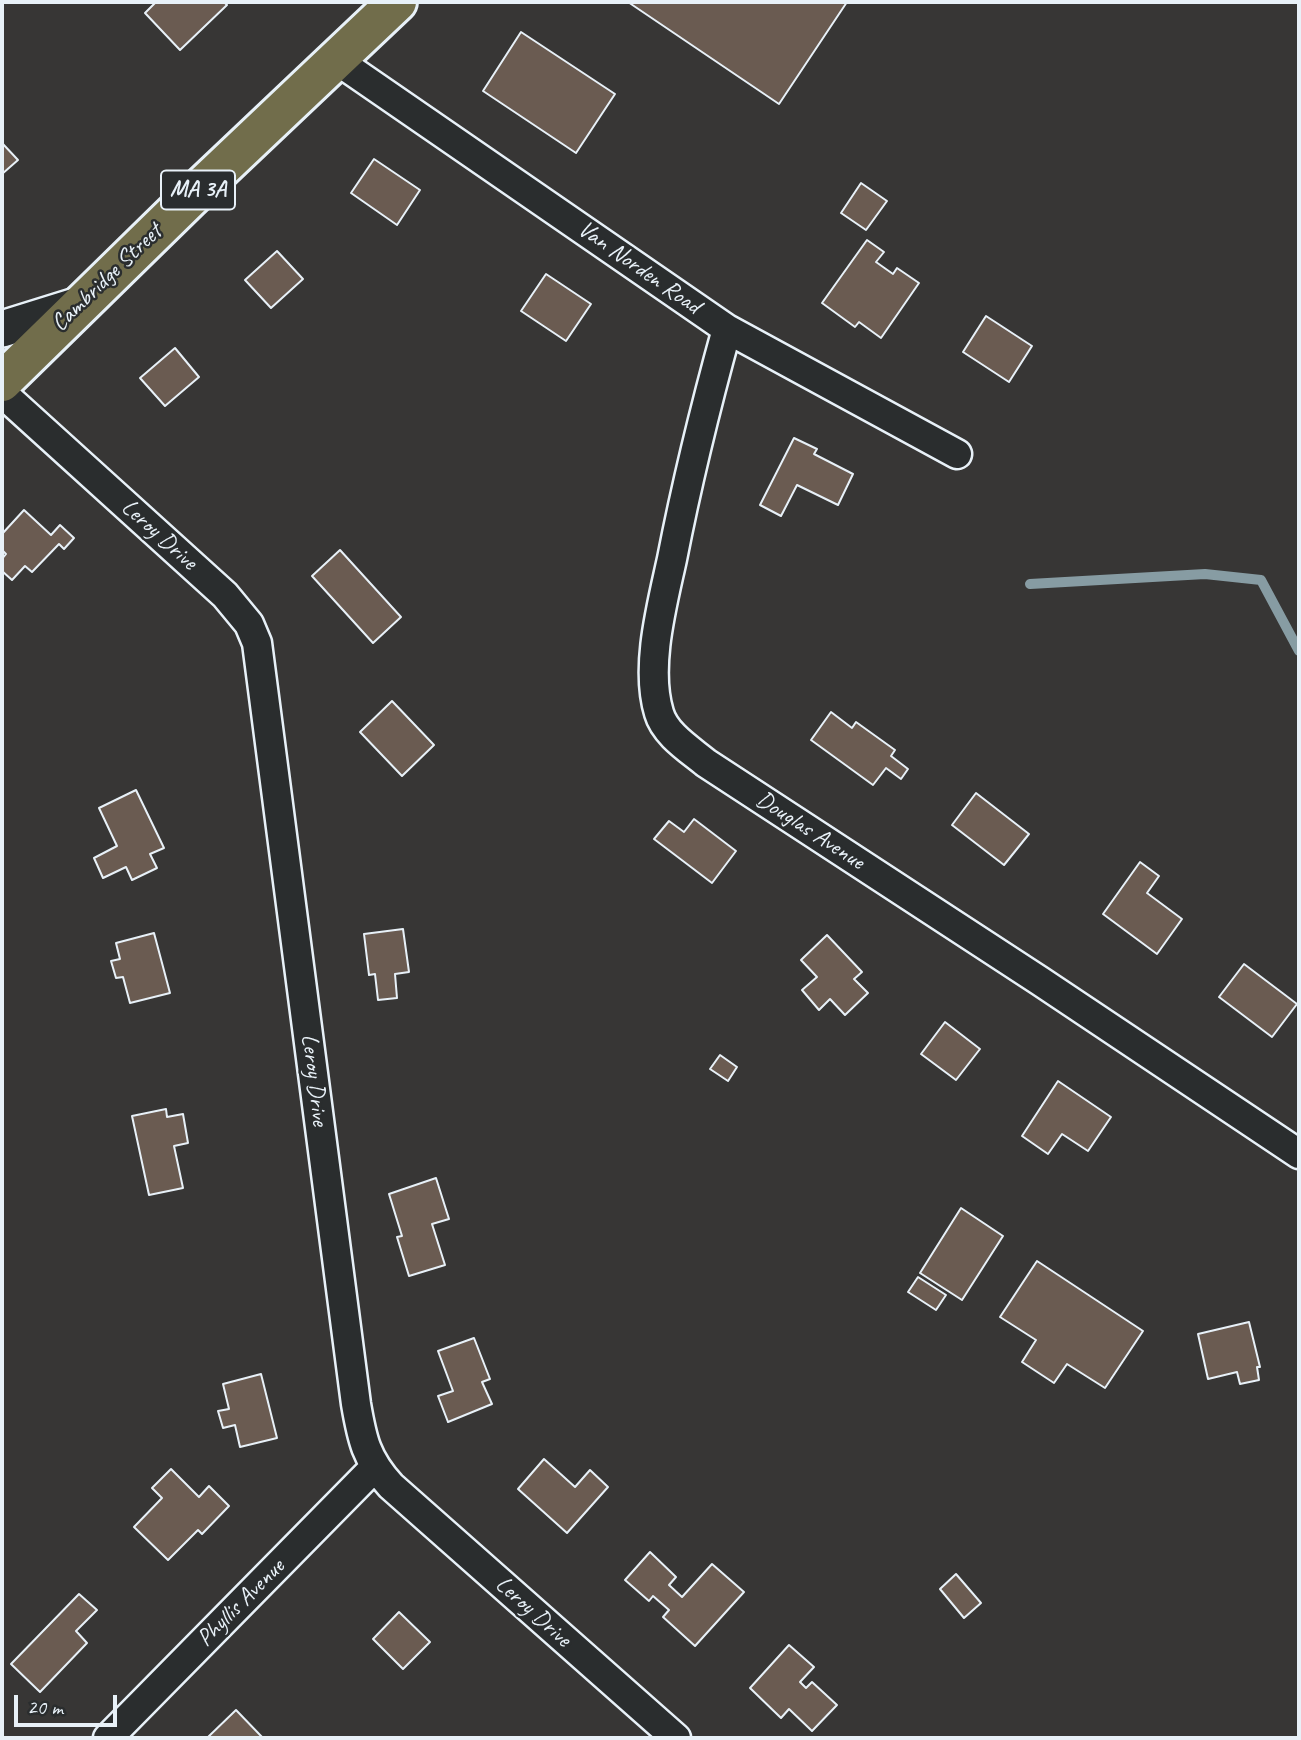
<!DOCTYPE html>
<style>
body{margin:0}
#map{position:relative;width:1301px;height:1740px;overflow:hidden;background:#373635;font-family:Caveat,sans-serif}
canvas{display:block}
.frame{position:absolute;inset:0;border:4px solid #e8f1f8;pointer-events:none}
.scale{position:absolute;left:14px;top:1695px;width:103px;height:32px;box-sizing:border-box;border:4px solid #e8f1f8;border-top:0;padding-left:9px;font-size:21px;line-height:24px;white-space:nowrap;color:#e8f1f8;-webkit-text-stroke:5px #2a2d2e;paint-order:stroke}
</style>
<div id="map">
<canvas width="1301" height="1740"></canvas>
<div class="frame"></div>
<div class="scale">20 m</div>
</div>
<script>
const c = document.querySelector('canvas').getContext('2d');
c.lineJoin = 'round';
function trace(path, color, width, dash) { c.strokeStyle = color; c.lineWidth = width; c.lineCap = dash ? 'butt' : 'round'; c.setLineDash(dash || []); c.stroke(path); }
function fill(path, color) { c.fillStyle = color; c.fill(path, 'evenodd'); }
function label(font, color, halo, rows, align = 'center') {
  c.font = font + ' Caveat,sans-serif'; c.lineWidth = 5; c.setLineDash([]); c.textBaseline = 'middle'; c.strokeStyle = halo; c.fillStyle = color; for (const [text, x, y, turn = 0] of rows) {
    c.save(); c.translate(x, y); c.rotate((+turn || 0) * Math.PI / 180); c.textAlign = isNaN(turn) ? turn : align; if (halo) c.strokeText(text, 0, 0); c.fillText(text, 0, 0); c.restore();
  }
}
const stream = new Path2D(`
 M1030,584L1205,574L1261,580L1299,651`);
const building = new Path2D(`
 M156,2H224L227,5L180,50L145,13Z
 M628,2H847L779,104Z
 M521,32L615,94L576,153L483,91Z
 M2,143L18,160L2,174Z
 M374,159L420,190L397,225L351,193Z
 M861,183L887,201L866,230L841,213Z
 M867,240L884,252L876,262L893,274L897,268L919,283L881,338L859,322L855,327L822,303Z
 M277,251L303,279L271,308L245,280Z
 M546,274L591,304L566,341L521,311Z
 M986,316L1032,346L1009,382L963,352Z
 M175,348L199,377L165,406L140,378Z
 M794,438L817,449L814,454L853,474L838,505L797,485L781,516L760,505Z
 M24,510L51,535L60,525L74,538L64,549L59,544L32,572L25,566L12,580L2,571V559L6,554L2,550V534Z
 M340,550L401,617L373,643L312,576Z
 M392,701L434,745L402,776L360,732Z
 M831,712L852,728L856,722L895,750L891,756L908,769L901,779L886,768L873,785L811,740Z
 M136,790L164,848L150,854L157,868L132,880L126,867L103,878L94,858L117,846L99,808Z
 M976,793L1029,834L1004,865L952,825Z
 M694,819L736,851L712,883L654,839L669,821L684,832Z
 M1140,862L1159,876L1147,893L1182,919L1157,954L1103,914Z
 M403,929L409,972L395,974L397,998L378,1000L375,974L369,975L364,934Z
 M154,933L170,993L130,1003L123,977L116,978L111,961L120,959L116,943Z
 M827,935L862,972L854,979L868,993L845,1015L830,999L819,1010L802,990L817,977L801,960Z
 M1244,964L1297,1004L1272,1037L1219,997Z
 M945,1022L980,1049L956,1080L921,1054Z
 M720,1055L737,1067L728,1081L710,1069Z
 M1058,1081L1111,1117L1088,1151L1062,1134L1048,1154L1022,1136Z
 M166,1109L167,1117L183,1114L188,1143L174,1146L183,1188L149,1195L132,1116Z
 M436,1178L449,1219L432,1224L445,1265L409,1276L397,1237L402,1236L389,1194Z
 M961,1208L1003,1236L962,1300L920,1273Z
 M1037,1261L1143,1331L1105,1388L1067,1364L1054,1383L1022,1362L1036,1340L1000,1317Z
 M918,1277L946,1295L936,1310L908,1292Z
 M1249,1322L1260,1367H1257L1259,1380L1240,1384L1237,1372L1208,1379L1198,1334Z
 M474,1338L490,1379L482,1382L492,1404L448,1422L438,1396L453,1391L438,1351Z
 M261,1374L277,1438L240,1447L235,1425L223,1428L218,1411L229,1409L223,1384Z
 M544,1459L575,1487L590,1470L608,1487L567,1533L518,1489Z
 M171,1469L199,1497L209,1486L229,1506L202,1534L198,1530L168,1560L134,1527L162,1498L152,1488Z
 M650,1552L676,1577L669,1585L682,1597L712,1564L744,1592L695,1646L663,1617L669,1610L653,1596L649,1601L625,1580Z
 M956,1574L981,1603L964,1618L940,1589Z
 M79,1594L97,1610L76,1631L87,1643L40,1692L11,1664Z
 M399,1612L430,1642L403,1669L373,1639Z
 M789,1645L814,1667L800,1682L806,1688L812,1682L837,1705L812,1731L789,1709L781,1718L750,1688Z
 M236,1710L262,1737L207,1738Z`);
const minor = new Path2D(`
 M335,59L727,329L957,454
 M727,329C706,405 687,482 672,559C662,605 645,667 659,713C665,734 689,749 706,763L1040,981L1299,1154
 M2,393L225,595L249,624L257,643L356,1404C362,1439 366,1459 391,1486L676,1738
 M108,1738L374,1468`);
const tertiary = new Path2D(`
 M2,329L79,305`);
const primary = new Path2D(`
 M2,382L189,199L397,2`);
const shields = [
 [198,190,74]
];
const shieldNames = [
 ["MA 3A",198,190]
];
const streetNames = [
 ["Van Norden Road",639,268,35],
 ["Cambridge Street",107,278,-44],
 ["Leroy Drive",159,535,42],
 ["Douglas Avenue",810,831,33],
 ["Leroy Drive",314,1080,83],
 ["Phyllis Avenue",241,1603,-45],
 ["Leroy Drive",533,1612,42]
];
trace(stream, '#879ca3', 10);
fill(building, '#6a5b51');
trace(building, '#e8f1f8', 2);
trace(minor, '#e8f1f8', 33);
trace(tertiary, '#e8f1f8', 40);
trace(primary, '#e8f1f8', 44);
trace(minor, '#2a2d2e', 28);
trace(tertiary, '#2a2d2e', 35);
trace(primary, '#716d4b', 38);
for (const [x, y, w] of shields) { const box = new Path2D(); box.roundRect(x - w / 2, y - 19.5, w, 39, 5); c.fillStyle = '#2a2d2e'; c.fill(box); trace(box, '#e8f1f8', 2); }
label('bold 23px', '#e8f1f8', null, shieldNames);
label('24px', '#e8f1f8', '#2a2d2e', streetNames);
</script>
